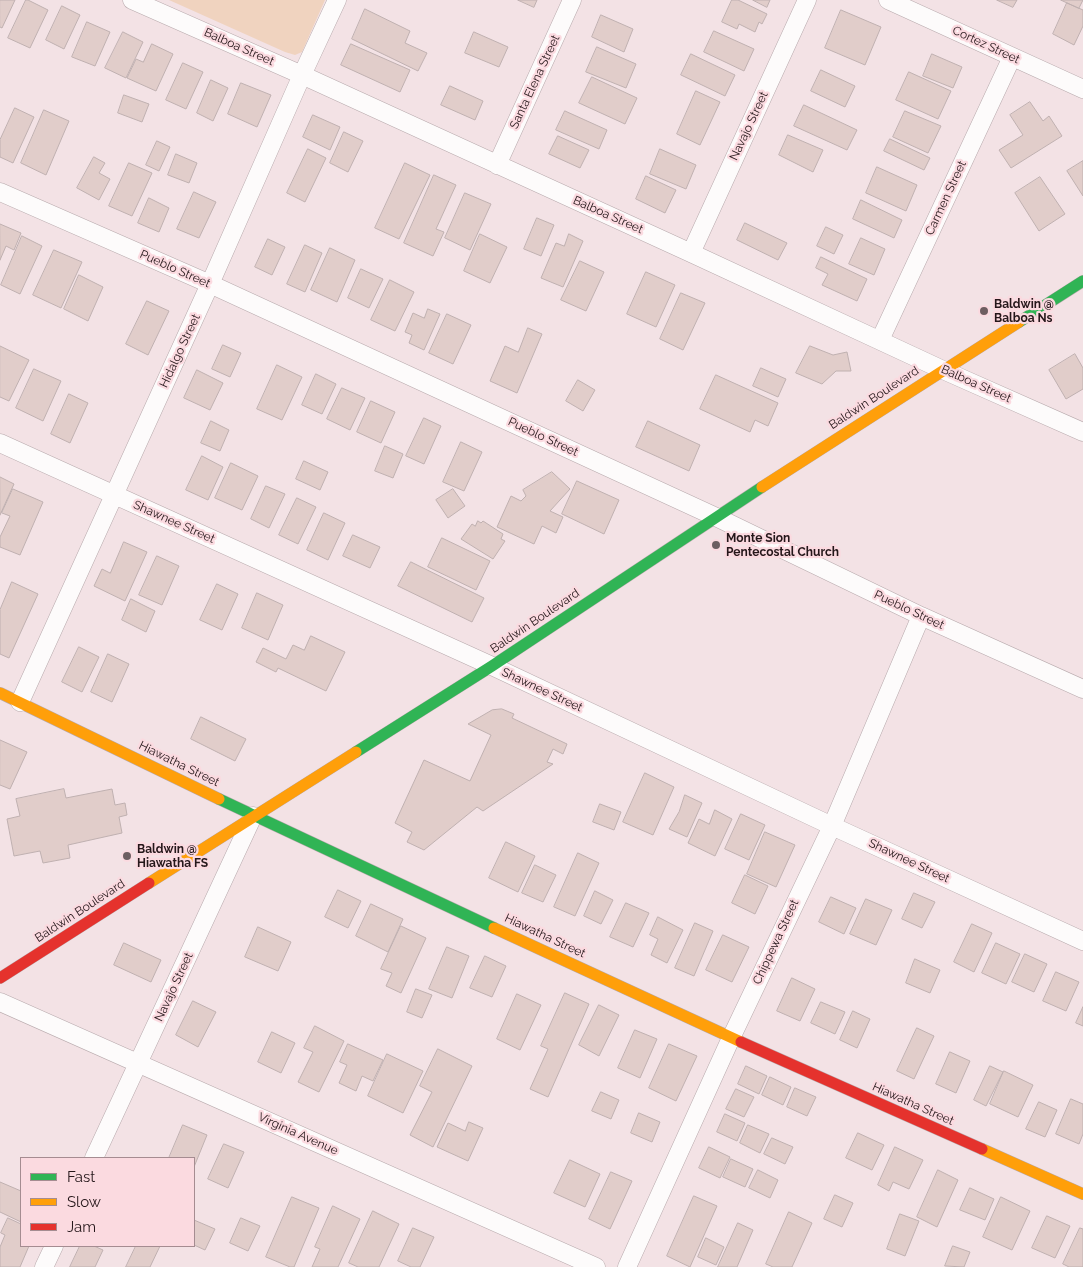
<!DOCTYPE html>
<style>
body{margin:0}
#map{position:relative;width:1083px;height:1267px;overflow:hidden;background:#f3e2e5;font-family:Raleway,sans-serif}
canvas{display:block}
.legend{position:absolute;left:20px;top:1157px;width:175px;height:90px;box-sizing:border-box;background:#fbdae0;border:1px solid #a58c91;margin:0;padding:6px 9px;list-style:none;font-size:15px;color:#25171a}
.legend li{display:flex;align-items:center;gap:10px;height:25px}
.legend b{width:25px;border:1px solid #a58c91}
</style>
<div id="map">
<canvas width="1083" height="1267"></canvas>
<ul class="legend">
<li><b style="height:6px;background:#30b455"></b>Fast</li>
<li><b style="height:6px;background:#ff9f0a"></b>Slow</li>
<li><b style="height:6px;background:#e5322d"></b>Jam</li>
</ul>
</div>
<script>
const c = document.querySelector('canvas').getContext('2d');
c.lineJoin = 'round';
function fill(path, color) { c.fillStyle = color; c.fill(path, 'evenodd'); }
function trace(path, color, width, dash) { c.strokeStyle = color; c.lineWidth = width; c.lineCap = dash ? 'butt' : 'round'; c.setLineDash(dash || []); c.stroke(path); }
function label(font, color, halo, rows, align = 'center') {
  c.font = font + ' Raleway,sans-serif'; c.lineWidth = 4.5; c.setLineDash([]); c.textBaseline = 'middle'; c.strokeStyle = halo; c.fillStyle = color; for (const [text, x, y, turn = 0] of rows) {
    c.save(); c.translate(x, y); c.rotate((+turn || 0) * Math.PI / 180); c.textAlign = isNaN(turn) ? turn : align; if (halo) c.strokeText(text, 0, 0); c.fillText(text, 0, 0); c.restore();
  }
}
const green = new Path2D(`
 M169,0H325L302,52L295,55L285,52Z`);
const building = new Path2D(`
 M0,0H15L2,28L0,27Z
 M26,0H28L48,10L30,48L8,38Z
 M518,0H537L534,7Z
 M732,0H738L767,14L762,24L759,22L755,32L739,24L737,29L722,22Z
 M753,0H770L767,7Z
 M997,0H1017L1013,7Z
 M1061,0H1083L1079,8Z
 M1067,3L1083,10V26L1074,45L1053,34Z
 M62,6L80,15L64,49L46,40Z
 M365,9L410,31L405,43L427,53L418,71L352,39Z
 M841,10L881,27L865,65L825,48Z
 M601,15L633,29L624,52L592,37Z
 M87,22L110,32L95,66L72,57Z
 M714,31L754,49L744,71L704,52Z
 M123,32L143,42L126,78L105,68Z
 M474,32L508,47L499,67L465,53Z
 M152,44L173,54L156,91L127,78L136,59L143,62Z
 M351,44L410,70L400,92L341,65Z
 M597,47L636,64L626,88L586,72Z
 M691,54L735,75L725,96L681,75Z
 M932,54L962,67L953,88L923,76Z
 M183,63L203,72L186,109L166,100Z
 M821,70L855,86L845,107L811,91Z
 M909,72L951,91L938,119L896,100Z
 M592,77L637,98L625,124L579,103Z
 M211,80L228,88L213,121L197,113Z
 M241,83L271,95L257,127L228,114Z
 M450,86L483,101L475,120L441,105Z
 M696,91L720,102L700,145L677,134Z
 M124,95L149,104L142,122L118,113Z
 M1030,102L1043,121L1049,116L1062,136L1011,168L999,150L1023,135L1010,115Z
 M804,105L857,130L847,150L794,126Z
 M15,108L34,117L13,163L0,157V140Z
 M44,110L69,121L46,175L21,163Z
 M565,111L607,130L599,149L556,130Z
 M905,111L941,126L928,153L893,137Z
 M313,115L340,127L330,150L303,137Z
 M344,132L363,141L348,172L330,163Z
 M788,135L823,150L813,172L779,155Z
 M558,136L589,150L580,168L549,154Z
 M890,139L930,158L924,170L884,151Z
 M157,141L170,147L159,171L146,165Z
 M308,149L326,158L305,202L287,193Z
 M660,149L696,165L686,189L650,174Z
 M176,154L197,163L189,183L168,175Z
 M94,157L105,163L99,173L110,179L99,200L77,188Z
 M1083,161V196L1067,171Z
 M129,163L152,173L132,216L109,206Z
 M405,163L430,175L399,239L375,228Z
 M877,167L917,185L906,211L866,193Z
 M434,175L456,185L436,229L444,232L433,256L404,243Z
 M646,176L676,190L665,213L636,199Z
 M1040,177L1065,214L1039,231L1015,193Z
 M194,192L216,202L199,238L177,229Z
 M465,193L491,204L470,250L445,238Z
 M149,198L169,208L159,232L138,223Z
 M861,200L902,220L894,238L853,219Z
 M537,218L554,225L541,256L524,249Z
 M745,223L787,243L778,260L737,240Z
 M0,224L21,233L14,250L6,246L0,260Z
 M826,227L843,235L834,254L817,246Z
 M480,234L507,247L490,283L464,271Z
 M569,234L583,241L563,287L541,278L556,243L564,246Z
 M22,236L42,246L20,294L1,285Z
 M861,238L885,249L874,275L849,264Z
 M268,239L285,247L272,275L255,267Z
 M305,245L322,253L305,292L287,284Z
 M330,248L355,260L337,302L311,290Z
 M54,250L82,262L61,308L33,295Z
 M821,257L867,279L857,301L822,285L828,274L816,268Z
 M580,261L604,272L586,311L561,300Z
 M361,269L383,279L369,308L348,298Z
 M646,272L675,285L656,327L627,314Z
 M79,275L103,287L88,321L64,309Z
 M390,280L414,292L395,331L371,320Z
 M681,293L705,303L683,350L660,339Z
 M147,301L169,311L148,355L126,344Z
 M428,309L440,314L424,350L409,343L412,335L405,332L413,313L424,318Z
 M447,314L471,325L453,364L429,353Z
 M528,328L542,334L517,393L490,381L505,346L518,352Z
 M223,345L241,353L230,377L212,369Z
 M0,346L29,360L9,401L0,397Z
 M810,346L833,355L847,352L851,371H836L822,384L796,373Z
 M1075,354L1083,368V389L1066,399L1049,370Z
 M277,365L302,377L282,420L257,409Z
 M761,368L786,379L778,397L753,386Z
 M34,369L61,381L43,421L16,408Z
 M197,370L223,383L210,410L184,398Z
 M316,374L336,384L322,414L302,405Z
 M716,375L778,403L768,426L755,420L750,432L700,409Z
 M578,380L595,390L583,411L566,401Z
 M342,388L365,398L350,430L327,419Z
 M69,394L88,403L70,443L51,434Z
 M371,401L395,412L381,443L357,432Z
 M424,418L441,426L424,464L406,456Z
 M211,421L229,430L220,451L201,443Z
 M648,421L700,445L689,471L636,447Z
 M461,442L482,452L464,491L443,482Z
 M385,446L403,454L393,478L375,471Z
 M202,456L223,467L208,500L186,490Z
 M304,461L328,472L320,490L296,479Z
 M231,463L258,476L242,510L215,498Z
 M552,472L570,489L550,511L563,517L556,533L542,526L534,544L497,527L511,496L521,501L526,496L523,490Z
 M0,477L14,484L0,515Z
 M577,481L619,500L604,534L562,514Z
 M266,486L285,494L269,528L251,519Z
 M13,489L43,502L20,555L0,547V537L10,516L2,513Z
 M453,489L465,506L448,518L436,500Z
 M297,498L316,507L298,544L279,535Z
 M324,513L345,523L328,560L307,550Z
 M478,521L481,523L483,521L503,534L501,539L505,541L493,559L461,539L472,524L475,526Z
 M353,535L380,547L370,568L343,556Z
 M442,538L490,561L476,590L428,567Z
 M124,542L147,552L125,601L94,586L102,569L110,573Z
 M157,556L179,566L162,605L139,595Z
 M411,562L484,598L472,622L398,586Z
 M12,582L38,594L9,658L0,654V610Z
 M217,584L238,594L222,630L200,620Z
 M257,593L283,605L268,640L242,628Z
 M131,599L155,611L146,632L122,620Z
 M311,636L345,652L326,691L278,668L276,672L256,662L263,648L286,659L293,645L304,650Z
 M79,647L99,657L82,692L62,682Z
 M108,654L129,664L112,702L91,692Z
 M502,709L514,714L512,718L567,744L563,754L553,749L547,762L553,764L483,811L477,807L424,850L407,842L412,832L395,823L424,760L470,781L491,735L468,724L492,710Z
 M201,717L246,739L235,761L191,739Z
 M0,740L27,752L10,789L0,785Z
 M645,773L674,787L653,835L623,822Z
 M64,789L66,798L112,789L115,805L125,803L127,815L119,817L122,833L68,845L70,858L43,863L40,851L14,856L7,819L20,816L16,799Z
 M685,795L702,803L687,837L669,829L679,812Z
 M600,804L621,812L614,830L593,822Z
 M715,810L732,819L715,856L688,843L699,819L709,824Z
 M741,814L765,825L749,860L725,849Z
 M765,832L795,845L776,887L747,874Z
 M506,842L535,856L518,892L489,878Z
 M578,853L599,863L575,916L554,907Z
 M535,865L556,875L543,902L522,893Z
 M745,875L768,886L755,914L732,903Z
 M338,890L361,901L348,928L325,917Z
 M595,891L613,900L601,924L584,916Z
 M914,893L935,902L922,928L902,919Z
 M831,897L856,908L844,934L819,922Z
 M866,899L892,910L876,945L850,934Z
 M626,903L649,913L633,947L610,937Z
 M371,904L403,919L388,952L356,936Z
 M658,917L683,930L667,963L651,955L658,939L650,935Z
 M695,923L713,931L694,976L675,968Z
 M972,924L992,933L974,972L954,962Z
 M401,926L426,938L401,993L386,986L392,973L381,969Z
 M258,927L291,942L278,971L245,957Z
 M723,935L749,947L732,982L706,970Z
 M124,943L161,960L151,982L114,965Z
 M996,943L1020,954L1006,984L982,973Z
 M447,947L469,956L452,998L429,989Z
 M1025,954L1047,964L1034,992L1012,982Z
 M485,956L506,966L492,997L470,988Z
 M915,959L940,970L930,993L906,983Z
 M1056,972L1079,982L1066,1011L1043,1001Z
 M792,978L815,989L800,1021L777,1011Z
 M416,989L432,995L422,1018L407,1012Z
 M565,993L589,1004L548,1097L530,1089L548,1049L541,1046Z
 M517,994L541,1005L520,1050L497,1039Z
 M193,1001L216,1012L198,1047L176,1035Z
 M821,1002L845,1012L835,1034L811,1023Z
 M599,1005L619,1015L599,1056L579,1045Z
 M1083,1007V1026L1076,1023Z
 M853,1011L870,1019L857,1048L840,1040Z
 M315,1026L344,1041L319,1092L298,1082L313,1052L304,1048Z
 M917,1028L934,1036L914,1079L897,1071Z
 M635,1030L657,1039L640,1078L618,1068Z
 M272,1032L295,1043L281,1073L258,1062Z
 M348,1044L383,1060L373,1081L362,1076L356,1091L339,1083L347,1065L340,1062Z
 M669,1044L697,1056L676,1101L649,1088Z
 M438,1049L472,1066L433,1147L410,1135L432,1092L420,1086Z
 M950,1052L970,1061L956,1093L936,1084Z
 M387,1054L423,1071L403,1113L368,1096Z
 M746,1066L767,1076L759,1094L738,1084Z
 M990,1066L1003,1072L986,1106L974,1100Z
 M1004,1071L1033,1085L1018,1117L990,1104Z
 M770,1077L791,1087L783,1105L762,1095Z
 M795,1088L816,1097L807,1116L787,1107Z
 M736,1089L754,1097L744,1117L726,1109Z
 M601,1092L619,1100L611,1119L592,1111Z
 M1071,1099L1083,1104V1134L1079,1144L1056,1134Z
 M1039,1102L1057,1110L1045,1137L1026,1129Z
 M639,1113L660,1122L652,1142L631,1133Z
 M725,1114L745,1123L737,1141L717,1132Z
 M469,1122L483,1128L468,1161L437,1147L448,1123L465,1131Z
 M183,1125L207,1135L194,1167V1158H169Z
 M748,1125L769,1134L760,1153L740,1143Z
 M858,1133L884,1145L872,1170L846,1158Z
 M772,1138L793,1147L785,1164L764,1154Z
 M224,1144L244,1152L228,1188L208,1179Z
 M709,1147L730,1157L720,1178L699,1168Z
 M895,1147L923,1160L909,1189L893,1182L889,1191L878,1185Z
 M731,1159L753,1169L745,1187L723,1177Z
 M570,1160L600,1174L585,1207L554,1193Z
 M758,1170L778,1180L770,1198L749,1188Z
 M938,1170L958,1180L937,1227L917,1217Z
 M611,1172L632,1181L610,1229L589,1219Z
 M0,1182L21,1191V1222L0,1212Z
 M970,1188L994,1199L985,1220L960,1210Z
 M835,1195L853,1203L842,1227L824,1219Z
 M694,1196L717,1206L690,1267L667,1256Z
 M292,1197L319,1208L294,1267H290L266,1257Z
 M1001,1197L1030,1211L1012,1250L983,1237Z
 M333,1206L360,1219L338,1267H312L320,1249L315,1247Z
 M373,1211L399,1224L379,1267H358L349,1263Z
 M789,1212L812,1223L792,1267H773L766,1264Z
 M900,1214L919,1221L905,1256L887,1249Z
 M1047,1216L1070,1226L1055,1258L1032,1248Z
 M8,1218L21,1224V1246H29L20,1267H0V1247L5,1235L1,1233Z
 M241,1218L260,1226L248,1251L230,1243Z
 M194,1220L215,1229L205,1250L194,1245Z
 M738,1223L753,1230L737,1267H718Z
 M413,1228L434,1237L420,1267H411L398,1261Z
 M1080,1228L1083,1229V1267H1069L1063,1264Z
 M706,1238L724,1247L716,1265L698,1257Z
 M80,1246H94L103,1250L95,1267H70Z
 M136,1246H160L150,1267H126Z
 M953,1246L970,1252L964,1267L945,1266Z`);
const street = new Path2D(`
 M132,0L302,75L691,253L943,370L1083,432
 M888,0L1083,89
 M497,165L572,0
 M0,192L210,284L716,517L921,616L1083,689
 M691,253L807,0
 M880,340L1012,57
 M0,443L492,666L832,826L1083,941
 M20,702L210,284L302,75L337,0
 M0,1002L596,1267
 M94,1158L253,816
 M44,1267L54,1246
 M627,1267L731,1038L832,826L921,616`);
const fast = new Path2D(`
 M1019,322L1083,281
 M356,752L492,666L762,487
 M219,799L494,928`);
const slow = new Path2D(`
 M762,487L1019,322
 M0,693L219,799
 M149,883L356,752
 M494,928L741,1042
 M982,1149L1083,1194`);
const jam = new Path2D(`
 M0,978L149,883
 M741,1042L982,1149`);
const markers = [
 [984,311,5,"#6d5e61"],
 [716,545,5,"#6d5e61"],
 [127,856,5,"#6d5e61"]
];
const streetNames = [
 ["Cortez Street",986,45,25],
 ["Balboa Street",239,47,24],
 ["Santa Elena Street",535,82,-65],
 ["Navajo Street",749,126,-65],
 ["Carmen Street",946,198,-65],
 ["Balboa Street",608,215,24],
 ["Pueblo Street",175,269,24],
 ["Hidalgo Street",180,351,-65],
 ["Balboa Street",976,384,24],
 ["Baldwin Boulevard",874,398,-33],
 ["Pueblo Street",543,437,25],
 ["Shawnee Street",174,522,24],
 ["Pueblo Street",909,610,25],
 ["Baldwin Boulevard",535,621,-34],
 ["Shawnee Street",542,690,25],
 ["Hiawatha Street",179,764,26],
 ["Shawnee Street",909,861,25],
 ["Baldwin Boulevard",80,911,-33],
 ["Hiawatha Street",545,936,25],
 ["Chippewa Street",776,942,-65],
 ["Navajo Street",174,987,-65],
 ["Hiawatha Street",913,1104,24],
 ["Virginia Avenue",298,1134,24]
];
const poiNames = [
 ["Baldwin @",994,304],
 ["Balboa Ns",994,318],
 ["Monte Sion",726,538],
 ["Pentecostal Church",726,552],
 ["Baldwin @",137,849],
 ["Hiawatha FS",137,863]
];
fill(green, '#f0d3bf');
fill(building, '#e1cdca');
trace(building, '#bfb0b0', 1);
trace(street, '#b7a9ac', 19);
trace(fast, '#b7a9ac', 12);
trace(slow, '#b7a9ac', 12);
trace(jam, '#b7a9ac', 12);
trace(street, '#fdfbfb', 18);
trace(fast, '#30b455', 11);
trace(slow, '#ff9f0a', 11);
trace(jam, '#e5322d', 11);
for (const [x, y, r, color] of markers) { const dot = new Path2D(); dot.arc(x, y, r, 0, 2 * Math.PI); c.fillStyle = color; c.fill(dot); trace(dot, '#fbdae0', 2); }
label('12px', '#25171a', '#fbdae0', streetNames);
label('bold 12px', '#25171a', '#fbdae0', poiNames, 'left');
</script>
